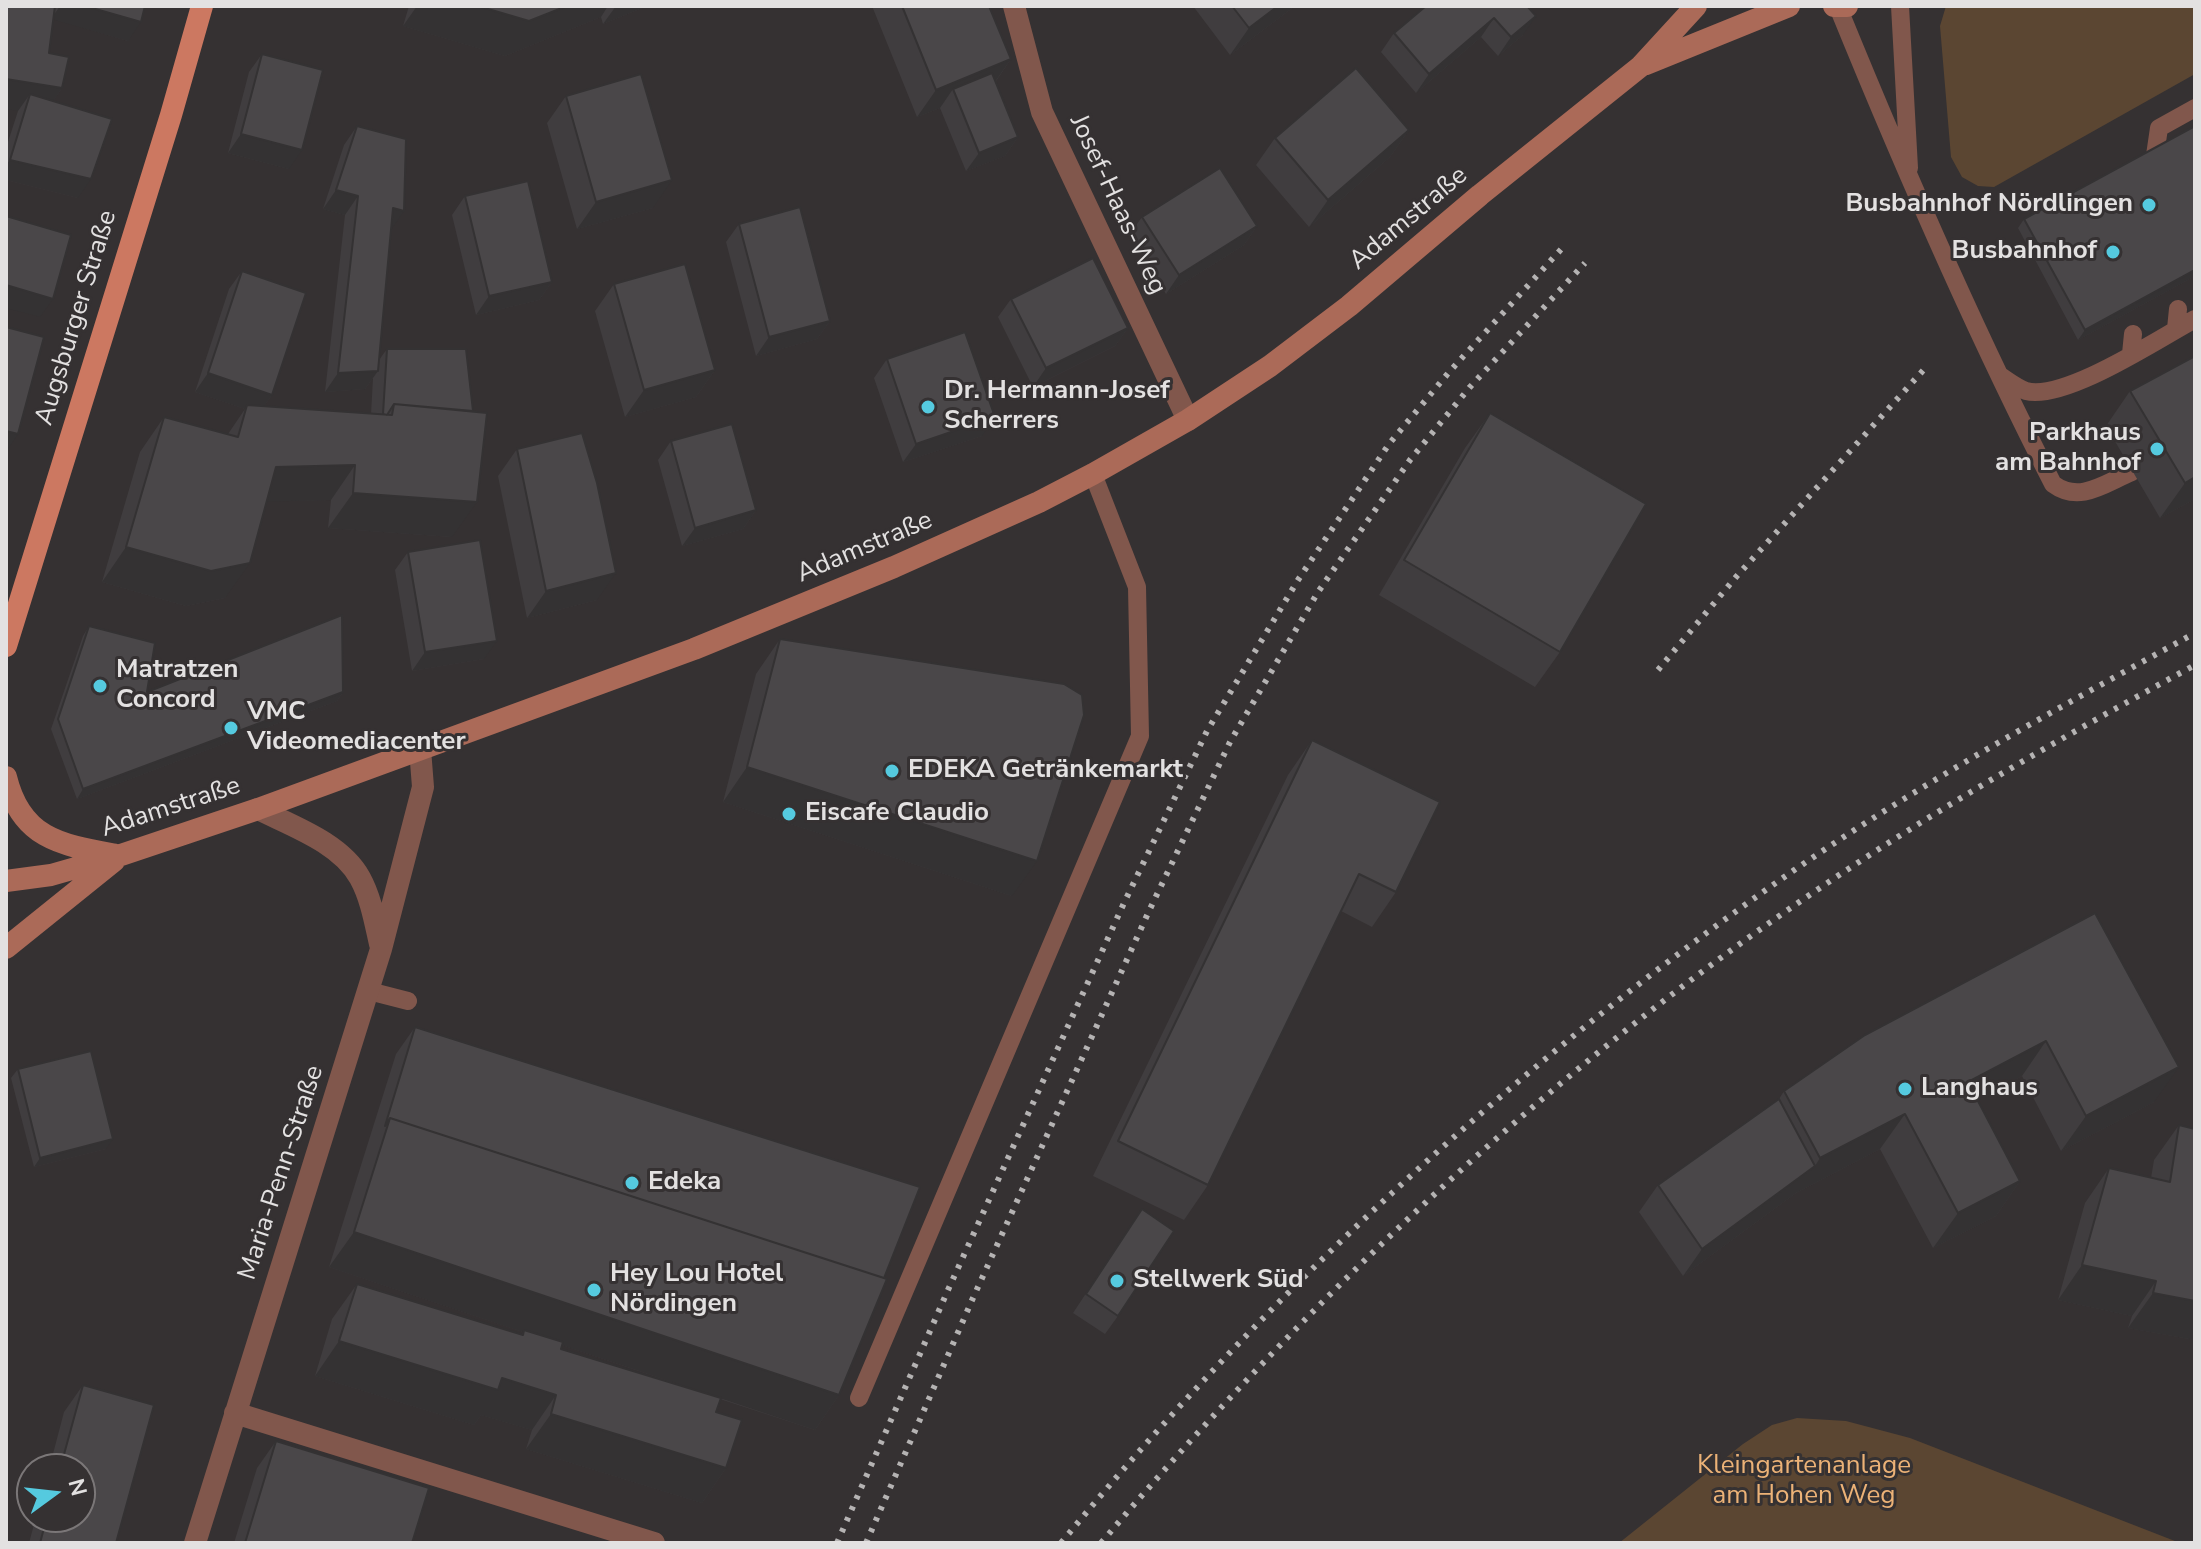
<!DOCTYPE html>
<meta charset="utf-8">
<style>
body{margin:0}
#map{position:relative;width:2201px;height:1549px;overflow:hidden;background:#353132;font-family:"Nunito Sans",sans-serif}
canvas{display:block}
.frame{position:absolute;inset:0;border:8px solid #e3e1e1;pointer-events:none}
.north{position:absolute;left:16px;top:1453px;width:80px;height:80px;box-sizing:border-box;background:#353132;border:2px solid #7b7778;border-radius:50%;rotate:75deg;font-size:22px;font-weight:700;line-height:32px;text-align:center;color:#e3e1e1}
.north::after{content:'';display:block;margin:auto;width:28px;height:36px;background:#55cadf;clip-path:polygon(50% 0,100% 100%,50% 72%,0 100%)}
</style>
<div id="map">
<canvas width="2201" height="1549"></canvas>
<div class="frame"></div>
<div class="north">N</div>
</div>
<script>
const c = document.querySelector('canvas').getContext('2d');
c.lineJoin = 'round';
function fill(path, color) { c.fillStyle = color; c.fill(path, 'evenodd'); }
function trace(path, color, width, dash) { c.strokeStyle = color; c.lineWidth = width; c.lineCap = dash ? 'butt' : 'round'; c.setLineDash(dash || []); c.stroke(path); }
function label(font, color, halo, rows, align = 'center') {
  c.font = font + ' "Nunito Sans",sans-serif'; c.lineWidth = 6; c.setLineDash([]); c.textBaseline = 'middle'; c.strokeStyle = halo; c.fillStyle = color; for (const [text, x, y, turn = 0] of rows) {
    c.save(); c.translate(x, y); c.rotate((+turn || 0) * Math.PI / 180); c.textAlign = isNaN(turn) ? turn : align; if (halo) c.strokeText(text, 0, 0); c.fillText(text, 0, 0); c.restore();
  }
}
const green = new Path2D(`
 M1946,6H2195V74L1994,187L1978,186L1962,177L1951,157L1940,26Z
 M1797,1418L1846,1421L1910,1438L2180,1543H1619L1743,1444L1772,1425Z`);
const service = new Path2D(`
 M1900,6L1909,168
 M1838,7C1904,169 1973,328 2053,484C2080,504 2105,483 2132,472
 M2153,169L2159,128L2195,108
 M2176,329L2178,309
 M2131,354L2133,334
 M1999,375C2007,380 2017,388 2026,391C2065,401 2158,339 2195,319
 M369,991L408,1001
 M859,1398L1140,736L1137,587L1093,474`);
const minor = new Path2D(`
 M1014,6L1042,112L1188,420
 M258,809C292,826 341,843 360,878C371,898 375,922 380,944
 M235,1413L654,1543
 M195,1543L381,949L423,787L420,749`);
const secondary = new Path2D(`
 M1834,6H1847
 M1646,64L1789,6
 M6,777C21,839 61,845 116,855
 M6,881L51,875L121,855L258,809L694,649L894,567L1039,502L1093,474L1188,420L1270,366L1349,306L1480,195L1641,66L1696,6
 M6,948L114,861`);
const primary = new Path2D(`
 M6,646L171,115L202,6`);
const rail = new Path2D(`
 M1658,670L1736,577L1928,365
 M837,1543L948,1290L1124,903L1207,731L1298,580L1389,444L1450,371L1565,245
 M866,1543L973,1298L1149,911L1230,742L1318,592L1410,460L1470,387L1585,263
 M1061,1543C1271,1288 1519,1062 1790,873C1919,784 2058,708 2195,633
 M1101,1543C1309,1298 1545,1075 1811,894C1934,810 2064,736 2195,665`);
const wall = new Path2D(`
 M6,6H145L128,41L53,19L49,53L62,88L53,101L78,198L6,180V148L18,111Z
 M409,6H647L603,24L601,17L505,56L403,26Z
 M872,6H989L1011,59L996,81L1018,137L1005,156L966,171L940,108L917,117Z
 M1193,6H1295L1230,55Z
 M1527,6L1523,35L1498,56L1481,37L1416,93L1381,52L1394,33Z
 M262,54L289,169L228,153L249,72Z
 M566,96L653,208L577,229L547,123Z
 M357,126L391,229L379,360L387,349L452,537L328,528L331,500L266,501L225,598L186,606L102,582L140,452L164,417L228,434L245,409L195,392L229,289L242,271L272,395L264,406L371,414L373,378L365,389L325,392L345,215L323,209L344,145Z
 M1409,130L1390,157L1309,227L1256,165L1275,138Z
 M465,196L552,282L539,300L476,315L452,215Z
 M1142,217L1257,226L1244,245L1166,294L1129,235Z
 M2024,219L2195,276L2078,340L2018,228Z
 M739,224L830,321L817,339L756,356L726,242Z
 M614,284L715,370L696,397L625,417L595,311Z
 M1011,299L1128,328L1115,346L1033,387L998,317Z
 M887,359L982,436L903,462L874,378Z
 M2130,391L2195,499L2160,518L2106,426Z
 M1490,413L1560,652L1535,687L1379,595L1465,448Z
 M671,441L756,510L743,529L682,546L658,460Z
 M517,449L597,600L527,618L498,476Z
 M408,552L484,659L412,671L395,570Z
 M89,626L147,692H343L337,701L77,799L51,729L83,636Z
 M780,639L1012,896L723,802L756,674Z
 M1312,740L1396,892L1372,927L1341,911L1208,1185L1184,1220L1093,1176L1288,775Z
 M2095,913L2154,1102L2061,1151L2022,1076L1977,1099L2020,1181L1996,1216L1933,1248L1880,1149L1796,1193L1683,1276L1639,1212L1658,1185L1779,1099L1784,1091Z
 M415,1027L839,1395L815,1430L720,1399L716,1412L726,1468L702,1503L526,1449L532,1430L481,1415L474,1425L315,1376L332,1319L357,1284L521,1335L523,1332L329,1267L396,1054ZM562,1345L689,1388L561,1349Z
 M18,1069L106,1149L34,1167L11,1078Z
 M2179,1125L2195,1340L2128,1328L2132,1316L2058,1300L2085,1203L2109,1168L2151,1178L2154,1160Z
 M1142,1209L1118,1316L1105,1334L1073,1313Z
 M83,1385L116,1543H29L36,1517H80V1469H49L64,1412Z
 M276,1441L412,1543H234L257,1468Z`);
const shadedWall = new Path2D(`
 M60,6H85L141,22L128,41L51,19Z
 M417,6H608L601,17L505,56L403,26Z
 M616,6H647L603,24Z
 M1278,6H1295L1230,55L1249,28Z
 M1536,16L1523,35L1498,56L1511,37Z
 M1494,18L1481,37L1416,93L1429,74Z
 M1011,59L992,86L953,89L940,108L917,117L936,90Z
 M6,79L62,88L43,116L30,94L18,111L6,109Z
 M1409,130L1390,157L1309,227L1328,200Z
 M241,134L302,150L289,169L228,153Z
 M1018,137L1005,156L966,171L979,153Z
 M10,160L91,179L78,198L6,180V165Z
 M672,180L653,208L577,229L596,202Z
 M336,190L358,196L345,215L323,209Z
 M393,208L404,211L391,230Z
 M1257,226L1244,245L1166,294L1179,275Z
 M2195,270V276L2078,340L2085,330Z
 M552,282L539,300L476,315L489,296Z
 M6,285L53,299L40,317L6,308Z
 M830,321L817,339L756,356L769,337Z
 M1128,328L1115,346L1033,387L1046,368Z
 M715,370L696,397L625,417L644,390Z
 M378,371L365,389L325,392L338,373Z
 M208,373L272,395L259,413L247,405L245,409L195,392Z
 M995,417L982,436L903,462L916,444Z
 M6,431L18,434L6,452Z
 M355,465L331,500L251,502L276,467Z
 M2195,477V499L2160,518L2185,483Z
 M353,493L477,502L452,537L328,528Z
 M756,510L743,529L682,546L695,528Z
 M126,547L250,563L225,598L186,606L102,582Z
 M616,573L597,600L527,618L546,591Z
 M497,641L484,659L412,671L425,652Z
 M343,692L337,701L77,799L83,789Z
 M747,767L1037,861L1012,896L723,802Z
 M2046,1041L2022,1076L1944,1117L1968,1082Z
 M2179,1067L2154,1102L2061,1151L2086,1116Z
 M1905,1114L1880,1149L1796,1193L1683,1276L1702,1249L1815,1166L1820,1158Z
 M113,1139L106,1149L34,1167L40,1158Z
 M2020,1181L1996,1216L1933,1248L1958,1213Z
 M354,1232L839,1395L815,1430L329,1267Z
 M2082,1265L2156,1281L2132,1316L2058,1300Z
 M2153,1293L2195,1301V1340L2128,1328Z
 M339,1341L502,1378L556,1395L532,1430L481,1415L474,1425L315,1376Z
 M551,1414L726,1468L702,1503L526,1449Z`);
const building = new Path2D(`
 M6,6H55L49,53L69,57L62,88L6,79Z
 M85,6H145L141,22Z
 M478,6H567L529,21Z
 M902,6H989L1011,59L936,90Z
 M1232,6H1278L1249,28Z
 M1426,6H1527L1536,16L1511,37L1494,18L1429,74L1394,33Z
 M262,54L323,70L302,150L241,134Z
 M1356,68L1409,130L1328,200L1275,138Z
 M992,73L1018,137L979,153L953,89Z
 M641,74L672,180L596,202L566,96Z
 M30,94L112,119L91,179L10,160Z
 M357,126L406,139L404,211L393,208L378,371L338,373L358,196L336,190Z
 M2195,126V270L2085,330L2024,219Z
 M1220,168L1257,226L1179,275L1142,217Z
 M528,181L552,282L489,296L465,196Z
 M800,207L830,321L769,337L739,224Z
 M6,216L71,235L53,299L6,285Z
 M1093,258L1128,328L1046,368L1011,299Z
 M685,264L715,370L644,390L614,284Z
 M242,271L306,293L272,395L208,373Z
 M6,327L44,337L18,434L6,431Z
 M965,332L995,417L916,444L887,359Z
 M387,349H466L473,411L394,404L387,415L383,414Z
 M2195,356V477L2185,483L2130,391Z
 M394,404L487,413L477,502L353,493L355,465L276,467L250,563L211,571L126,547L164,417L238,437L247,405L392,415Z
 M1490,413L1646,504L1560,652L1404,560Z
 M732,424L756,510L695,528L671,441Z
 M582,433L597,483L616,573L546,591L517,449Z
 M480,540L497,641L425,652L408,552Z
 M342,615L343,692L83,789L58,719L89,626L155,643L147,692Z
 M780,639L1064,684L1082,695L1084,715L1037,861L747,767Z
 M1312,740L1440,802L1396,892L1359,874L1208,1185L1118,1141Z
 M2095,913L2179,1067L2086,1116L2046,1041L1968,1082L2020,1181L1958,1213L1905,1114L1820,1158L1784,1091L1865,1035Z
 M415,1027L920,1187L884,1278L390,1118L385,1126Z
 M91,1051L113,1139L40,1158L18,1069Z
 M1779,1099L1815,1166L1702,1249L1658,1185Z
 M390,1118L887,1279L839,1395L354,1232Z
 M2179,1125L2195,1129V1301L2153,1293L2156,1281L2082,1265L2109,1168L2170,1182Z
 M1142,1209L1174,1231L1118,1316L1086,1294Z
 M357,1284L523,1335L524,1330L563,1342L561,1349L721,1398L716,1412L742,1420L726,1468L551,1414L556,1395L502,1378L498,1390L339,1341Z
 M83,1385L154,1405L116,1543H40L47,1517H80V1469H60Z
 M276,1441L429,1488L412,1543H245Z`);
const markers = [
 [2149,205,8,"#55cadf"],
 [2113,252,8,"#55cadf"],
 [928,407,8,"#55cadf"],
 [2157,449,8,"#55cadf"],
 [100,686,8,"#55cadf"],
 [231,728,8,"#55cadf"],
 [892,771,8,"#55cadf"],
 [789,814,8,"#55cadf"],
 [1905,1089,8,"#55cadf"],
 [632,1183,8,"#55cadf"],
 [1117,1281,8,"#55cadf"],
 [594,1290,8,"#55cadf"]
];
const streetNames = [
 ["Josef-Haas-Weg",1117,205,65],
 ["Adamstraße",1409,219,-40],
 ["Augsburger Straße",77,318,-73],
 ["Adamstraße",865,548,-23],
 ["Adamstraße",171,808,-18],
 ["Maria-Penn-Straße",282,1173,-72]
];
const poiNames = [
 ["Busbahnhof Nördlingen",2133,205,"right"],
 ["Busbahnhof",2097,252,"right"],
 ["Dr. Hermann-Josef",944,392],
 ["Scherrers",944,422],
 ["Parkhaus",2141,434,"right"],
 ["am Bahnhof",2141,464,"right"],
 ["Matratzen",116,671],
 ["Concord",116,701],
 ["VMC",247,713],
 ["Videomediacenter",247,743],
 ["EDEKA Getränkemarkt",908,771],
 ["Eiscafe Claudio",805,814],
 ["Langhaus",1921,1089],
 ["Edeka",648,1183],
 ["Hey Lou Hotel",610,1275],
 ["Nördingen",610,1305],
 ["Stellwerk Süd",1133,1281]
];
const parkNames = [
 ["Kleingartenanlage",1804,1467],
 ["am Hohen Weg",1804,1497]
];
fill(green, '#5b4632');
trace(service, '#81574c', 18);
trace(minor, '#81574c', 22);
trace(secondary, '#ab6a58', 22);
trace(primary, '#cc7861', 22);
trace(rail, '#b5b3b3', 6, [4, 8]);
fill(wall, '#403d3f');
fill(shadedWall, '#343233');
fill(building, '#4a4749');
trace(building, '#343233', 2);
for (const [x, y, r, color] of markers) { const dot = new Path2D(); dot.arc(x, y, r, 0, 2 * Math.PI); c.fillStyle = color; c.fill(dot); trace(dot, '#353132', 3); }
label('26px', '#e3e1e1', '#353132', streetNames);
label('bold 26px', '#e3e1e1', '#353132', poiNames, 'left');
label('26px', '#ecb277', '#353132', parkNames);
</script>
